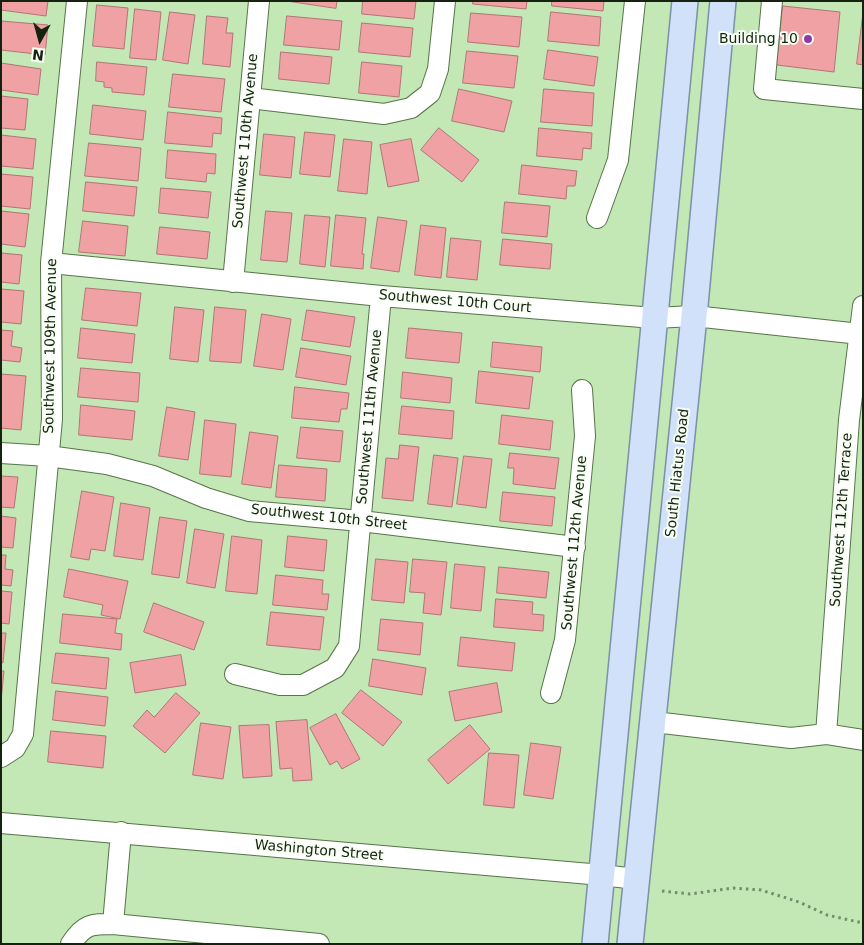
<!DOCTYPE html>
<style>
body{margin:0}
#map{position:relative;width:864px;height:945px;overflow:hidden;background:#c3e7b5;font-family:"DejaVu Sans",sans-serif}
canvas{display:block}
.frame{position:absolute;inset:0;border:2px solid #152210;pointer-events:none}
.north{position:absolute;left:15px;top:15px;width:50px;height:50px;-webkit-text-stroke:4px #f7fef4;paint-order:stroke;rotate:187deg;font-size:14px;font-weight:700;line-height:20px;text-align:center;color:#152210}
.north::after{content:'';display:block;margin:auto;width:18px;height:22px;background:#152210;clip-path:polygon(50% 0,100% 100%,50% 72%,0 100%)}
</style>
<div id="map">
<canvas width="864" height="945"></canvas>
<div class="frame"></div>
<div class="north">N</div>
</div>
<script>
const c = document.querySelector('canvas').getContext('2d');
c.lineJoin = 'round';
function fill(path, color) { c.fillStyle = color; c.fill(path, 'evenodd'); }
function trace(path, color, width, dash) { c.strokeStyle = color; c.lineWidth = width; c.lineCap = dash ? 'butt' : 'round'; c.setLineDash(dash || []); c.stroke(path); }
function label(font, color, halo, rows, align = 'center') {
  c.font = font + ' "DejaVu Sans",sans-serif'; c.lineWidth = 4; c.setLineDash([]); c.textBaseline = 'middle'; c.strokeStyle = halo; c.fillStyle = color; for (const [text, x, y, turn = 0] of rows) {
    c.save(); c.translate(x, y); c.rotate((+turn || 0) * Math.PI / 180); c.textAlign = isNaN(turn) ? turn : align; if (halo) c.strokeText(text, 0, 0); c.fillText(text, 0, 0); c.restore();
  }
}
const building = new Path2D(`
 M1,1H48L46,16L1,10Z
 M287,1H337L336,8Z
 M363,1H416L414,19L362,14Z
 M473,1H527L526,9L473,4Z
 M552,1H604L603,11L552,6Z
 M97,5L128,8L124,49L93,46Z
 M783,6L840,12L834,72L777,65Z
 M135,9L161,12L156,60L130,58Z
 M170,12L195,15L188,64L163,60Z
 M551,12L601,17L599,46L548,41Z
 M471,13L522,17L519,47L468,42Z
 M863,13V65L857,64Z
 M207,16L228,18L226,33H233L230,67L203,64Z
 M287,16L342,21L339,50L284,45Z
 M1,21L48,25L45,55L1,50Z
 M362,23L413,28L410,57L359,52Z
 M548,50L598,57L594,86L544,79Z
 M467,51L518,56L514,88L463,83Z
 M281,52L332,57L329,84L279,79Z
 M97,62L147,67L144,95L112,92V88L104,87V82L96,81Z
 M362,62L402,66L399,97L359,93Z
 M1,63L41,69L38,95L1,90Z
 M173,74L225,79L221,112L169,107Z
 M459,89L512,101L504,132L452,121Z
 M544,89L594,93L592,126L541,122Z
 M1,96L28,99L25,130L1,128Z
 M93,105L146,111L143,140L90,134Z
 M168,112L222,118L221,134L213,133L212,147L165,143Z
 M439,128L479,160L462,182L421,150Z
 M539,128L592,133L591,149L583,148L582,160L537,156Z
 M305,132L335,135L330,177L300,174Z
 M264,134L295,137L291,178L260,175Z
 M1,135L36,139L33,169L1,166Z
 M344,139L372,142L367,194L338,191Z
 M411,139L419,181L388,187L380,145Z
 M89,143L141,148L138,181L85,176Z
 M168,150L216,154L215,174L207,173L206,182L166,178Z
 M522,165L577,171L575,186H567L566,199L519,194Z
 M1,174L33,177L30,209L1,206Z
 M86,182L137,187L134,216L83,211Z
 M161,188L211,192L208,218L159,213Z
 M505,202L550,206L547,237L502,233Z
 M1,211L29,214L25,247L1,244Z
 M266,211L292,213L287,262L261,260Z
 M305,215L330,217L325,267L300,264Z
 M336,215L366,218L362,254H364L363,269L331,266Z
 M378,217L407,221L399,272L371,268Z
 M83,221L128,226L125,256L79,252Z
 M421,225L446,228L441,278L415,275Z
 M160,227L210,232L207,259L157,254Z
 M451,238L481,241L477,280L447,277Z
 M503,239L552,244L550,269L500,265Z
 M1,253L22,255L19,284L1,282Z
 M86,288L141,293L137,326L82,320Z
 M1,289L24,291L21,324L1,322Z
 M175,307L204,310L198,362L170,359Z
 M215,307L246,310L241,363L210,361Z
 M307,310L355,317L350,347L302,340Z
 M262,314L291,319L283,370L254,366Z
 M81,328L135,334L132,363L78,358Z
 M409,328L462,333L459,363L406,358Z
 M1,330L13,331L11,346L22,348L20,362L1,360Z
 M493,342L542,347L540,372L491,367Z
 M301,348L351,356L346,385L296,377Z
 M81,368L140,373L138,402L78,397Z
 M479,371L533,377L529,409L476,403Z
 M403,372L452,378L450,403L401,398Z
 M1,374L26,376L21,430L1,428Z
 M295,387L349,393L347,409H341L339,422L292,418Z
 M81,405L135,411L132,440L79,435Z
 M402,406L454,411L452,439L399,434Z
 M167,407L195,412L188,460L159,456Z
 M502,415L553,421L550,450L499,444Z
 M205,420L236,424L231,477L200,474Z
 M301,427L343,431L340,462L297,458Z
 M250,432L278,436L271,488L242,484Z
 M400,445L419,447L413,501L382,498L386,458L398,459Z
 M510,453L559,458L555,489L513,484L514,468H508Z
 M434,455L458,458L452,507L428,504Z
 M464,456L492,459L486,508L457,504Z
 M279,465L327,469L325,501L276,497Z
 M1,476L18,477L14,508L1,507Z
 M82,491L114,497L105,551L91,549L89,560L71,557Z
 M503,492L555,497L552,526L500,521Z
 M121,503L150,508L143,560L114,556Z
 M1,516L16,518L13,548L1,547Z
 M160,517L187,521L179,578L152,574Z
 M195,529L224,534L215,588L187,583Z
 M232,536L262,540L257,594L226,591Z
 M288,536L327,540L324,571L285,567Z
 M1,555H6L5,569L13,570L11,586L1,585Z
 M376,559L408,562L404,603L372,600Z
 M413,559L447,562L441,615L423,613L425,593L410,592Z
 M455,564L485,567L481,611L451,608Z
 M499,567L549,572L546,598L497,593Z
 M69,569L128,581L120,619L101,615L103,605L64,597Z
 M276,575L323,580L322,594H329L327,610L273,605Z
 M1,591L12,592L9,624L1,623Z
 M496,599L533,602L532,614L544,615L543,631L494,627Z
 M154,603L204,622L194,650L144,632Z
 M271,612L324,617L320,650L267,645Z
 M63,614L117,619L115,633L122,634L121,650L60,643Z
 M381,619L423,623L420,655L378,650Z
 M1,633H6L3,663L1,662Z
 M461,637L515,643L512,671L458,666Z
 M56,653L109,658L106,689L52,683Z
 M181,655L186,685L135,693L130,663Z
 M373,659L426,668L422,695L369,686Z
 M1,671H4L1,701Z
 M497,683L502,712L455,721L449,692Z
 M361,690L402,722L383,746L342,713Z
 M56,691L108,697L105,726L53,720Z
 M176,693L200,713L165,753L133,726L147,710L154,717Z
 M336,714L360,759L342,769L337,761L330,765L310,728Z
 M307,720L312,780L293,781L292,768L280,769L276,722Z
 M201,723L231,727L223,779L193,775Z
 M269,725L272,776L243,778L239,726Z
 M470,725L490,749L448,784L428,760Z
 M51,731L106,736L103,768L48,762Z
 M531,743L561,747L553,799L524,795Z
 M489,753L519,755L514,808L484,805Z`);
const path = new Path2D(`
 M662,891L690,894L733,888L761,890L799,902L827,915L863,923`);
const minor = new Path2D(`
 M772,1L764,89L863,99
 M250,98L384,114L411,108L430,93L438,69L445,1
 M597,218L618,160L635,1
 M51,263L381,296L654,318L694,316L860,334
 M233,282L259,1
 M1,453L48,456L107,464L153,476L206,498L249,511L361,521L575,547
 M235,674L280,685H303L335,668L349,646L381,296
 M551,693L565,640L585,436L582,390
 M654,722L791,738L826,734L863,740
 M826,734L849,420L863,306
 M1,757L15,748L23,734L52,419L51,263L77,1
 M1,823L602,875L636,879
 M113,924L121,832
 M71,944C84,924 91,924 113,924L319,944`);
const major = new Path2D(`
 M595,944L685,1
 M630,944L694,316L723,1`);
const markers = [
 [808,39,5,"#8e3aa9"]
];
const poiNames = [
 ["Building 10",798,39]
];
const streetNames = [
 ["Southwest 110th Avenue",246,141,-85],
 ["Southwest 10th Court",455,302,5],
 ["Southwest 109th Avenue",51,346,-89],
 ["Southwest 111th Avenue",370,417,-85],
 ["South Hiatus Road",678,473,-84],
 ["Southwest 10th Street",329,518,6],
 ["Southwest 112th Terrace",842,520,-86],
 ["Southwest 112th Avenue",575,543,-85],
 ["Washington Street",319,851,5]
];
fill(building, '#f0a1a3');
trace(building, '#b17477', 1);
trace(minor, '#567549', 22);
trace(major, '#7b91a5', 28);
trace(path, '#748e6a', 3, [2.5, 4]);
trace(minor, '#fff', 20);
trace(major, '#d1e1f9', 25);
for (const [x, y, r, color] of markers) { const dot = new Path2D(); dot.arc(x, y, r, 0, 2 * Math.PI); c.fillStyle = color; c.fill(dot); trace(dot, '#f7fef4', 2); }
label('14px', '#152210', '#f7fef4', poiNames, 'right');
label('14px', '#152210', '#f7fef4', streetNames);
</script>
